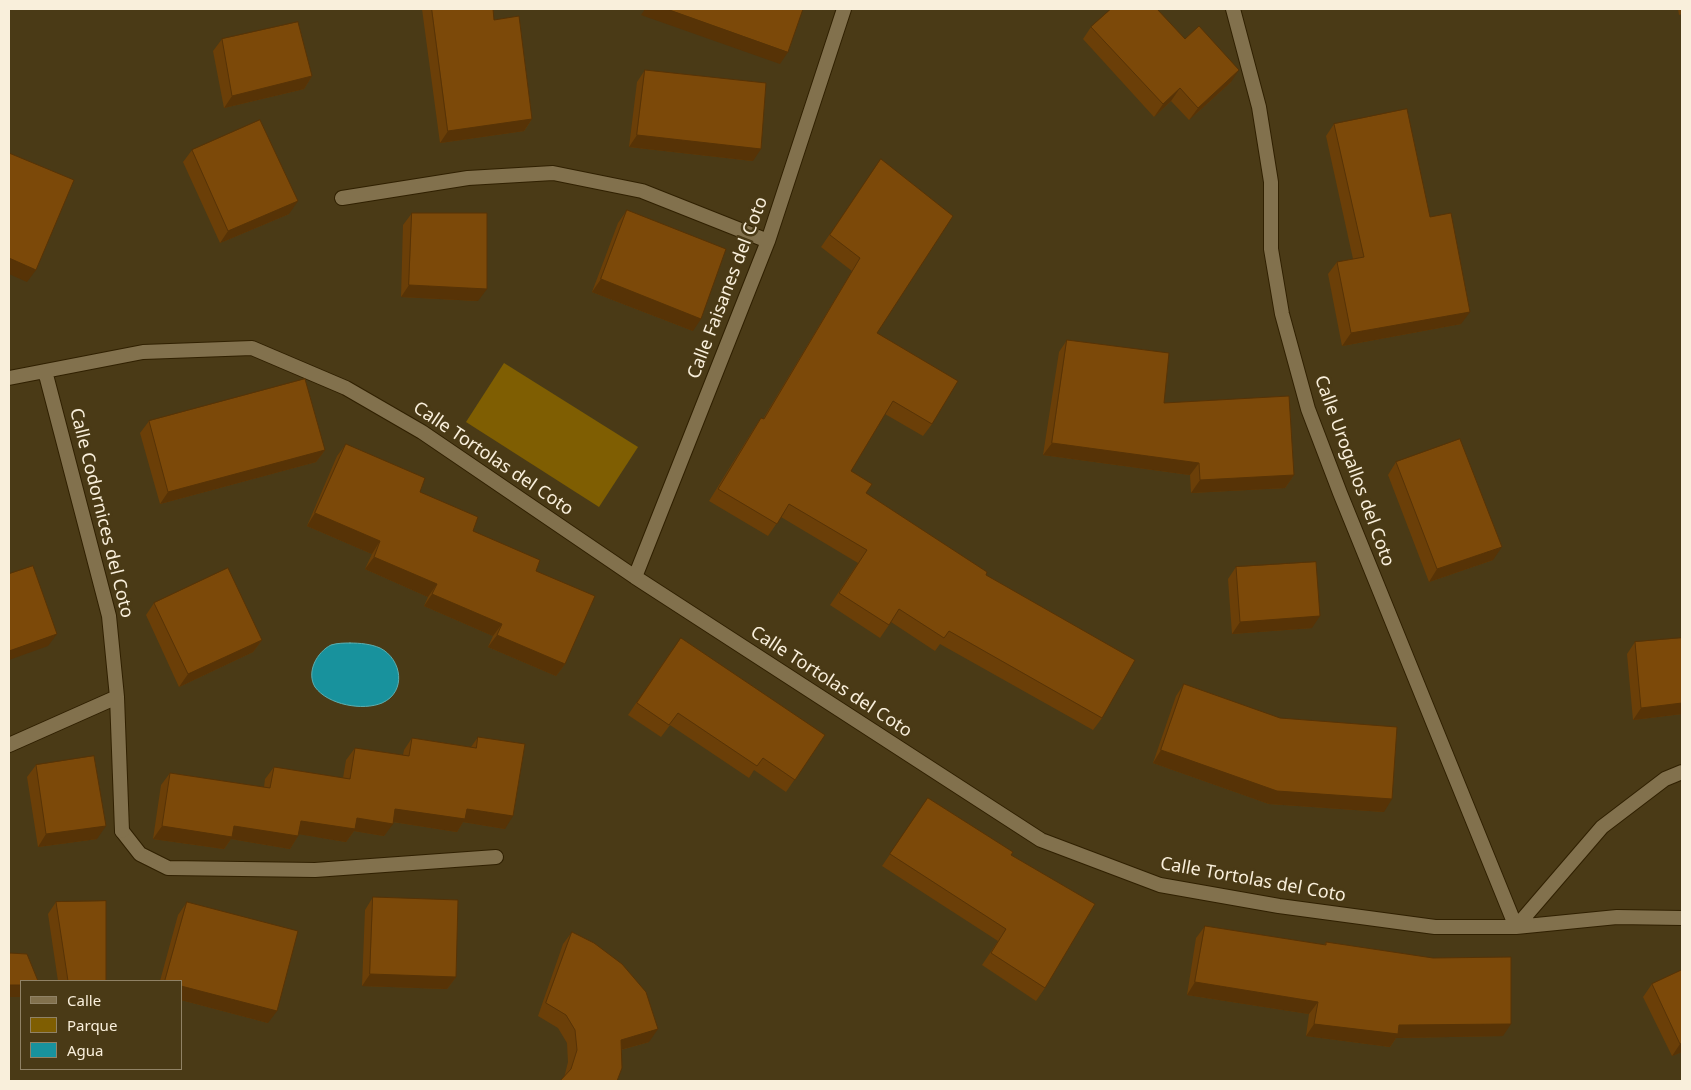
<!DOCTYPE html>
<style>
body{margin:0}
#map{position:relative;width:1691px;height:1090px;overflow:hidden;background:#4a3a16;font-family:"Noto Sans",sans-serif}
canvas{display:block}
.frame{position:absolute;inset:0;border:10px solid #f9efdb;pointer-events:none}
.legend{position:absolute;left:20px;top:980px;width:162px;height:90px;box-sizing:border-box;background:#4a3a16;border:1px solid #908265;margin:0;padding:6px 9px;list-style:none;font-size:15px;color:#f9efdb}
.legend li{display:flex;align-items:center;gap:10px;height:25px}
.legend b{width:25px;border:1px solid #908265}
</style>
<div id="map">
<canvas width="1691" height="1090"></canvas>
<div class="frame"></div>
<ul class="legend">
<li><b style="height:6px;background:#82714d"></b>Calle</li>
<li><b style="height:14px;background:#7f5e02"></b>Parque</li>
<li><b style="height:14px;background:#18929d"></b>Agua</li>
</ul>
</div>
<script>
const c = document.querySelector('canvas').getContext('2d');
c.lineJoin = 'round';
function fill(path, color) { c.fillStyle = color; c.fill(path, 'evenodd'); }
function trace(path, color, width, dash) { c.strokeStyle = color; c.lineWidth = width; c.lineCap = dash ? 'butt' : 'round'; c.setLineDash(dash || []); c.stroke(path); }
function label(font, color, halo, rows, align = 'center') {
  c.font = font + ' "Noto Sans",sans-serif'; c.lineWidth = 5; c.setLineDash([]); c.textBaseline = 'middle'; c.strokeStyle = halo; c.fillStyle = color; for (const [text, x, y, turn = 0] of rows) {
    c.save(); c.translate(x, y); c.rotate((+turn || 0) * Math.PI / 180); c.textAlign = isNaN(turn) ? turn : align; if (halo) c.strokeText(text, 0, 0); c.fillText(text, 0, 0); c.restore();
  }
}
const green = new Path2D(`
 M504,363L638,447L599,507L466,422Z`);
const water = new Path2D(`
 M350,643C360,643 371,644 380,648C402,659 407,692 382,703C363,711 328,705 315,687C306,672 317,652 331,645C337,643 345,643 350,643Z`);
const service = new Path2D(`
 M122,831L140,854L168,868L315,870L496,857`);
const minor = new Path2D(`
 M1233,9L1259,107L1271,182V249L1282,314L1308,409L1340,493L1516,927L1602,827L1665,779L1682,772
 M342,198L468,178L553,173L642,191L768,241
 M9,378L143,352L252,348L346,388L422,432L635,577L1041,840L1160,885L1279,906L1435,927H1516L1617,917L1682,918
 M635,577L768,241L844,9
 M117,697L122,831
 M9,745L117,697L109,616L45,371`);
const wall = new Path2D(`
 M422,9H493L494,20L532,119L524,131L440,143Z
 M1678,9H1682V14L1679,15Z
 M1091,27L1231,82L1189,120L1171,101L1154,117L1083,39Z
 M222,39L312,76L304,89L224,108L213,51Z
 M645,70L753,161L629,147L637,82Z
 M1334,124L1430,217L1461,324L1342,346L1328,274L1337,262L1353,259L1326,136Z
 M192,150L289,214L220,243L183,162Z
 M881,159L877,333L932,424L923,436L885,414L851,471L866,493L986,575L1102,718L1093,730L940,644L935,651L891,622L880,638L830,605L858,563L781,517L768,536L709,501L753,430L761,418L763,419L852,271L821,247Z
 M627,210L693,331L592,292L618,223Z
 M412,213L478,301L401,297L403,225Z
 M1067,340L1164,403L1294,475L1285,488L1191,493L1190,475L1043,455L1059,352Z
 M149,421L325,450L316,462L160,504L140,433Z
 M346,444L420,492L473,531L536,571L565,664L556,676L488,647L493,636L424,606L428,597L365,569L372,554L307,526L337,456Z
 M1396,462L1493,560L1429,582L1388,475Z
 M1236,567L1312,628L1232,634L1228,579Z
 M154,603L262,640L253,652L179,687L146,615Z
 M1635,642L1682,714L1633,720L1627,654Z
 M672,650L825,735L786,792L754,770L749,778L670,725L661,737L628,715Z
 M1184,684L1384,812L1269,804L1153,763L1176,696Z
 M478,737L505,829L463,822L457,832L393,822L384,836L354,831L346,842L299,834L290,849L231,839L224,849L153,839L161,785L170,773L264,787L265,779L274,767L343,778L346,760L355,748L403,755L404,750L412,738L471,747Z
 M36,765L97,839L38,847L27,777Z
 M928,798L1011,855L1045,988L1036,1001L982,965L998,941L882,866Z
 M373,897L456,977L447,989L362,986L365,910Z
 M56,902L106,981H58L48,914Z
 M187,902L268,1023L181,1000V981H160L178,915Z
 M1205,926L1324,945L1326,942L1503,1036L1396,1038L1390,1047L1306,1036L1309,1014L1187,995L1196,938Z
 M572,932L649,1042L621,1050L564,1078L568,1062L567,1043L558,1028L538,1016L563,944Z
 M1682,970V1052L1672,1056L1643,997L1652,984Z`);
const shadedWall = new Path2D(`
 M645,9H667L788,52L780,64L641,15Z
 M1239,70L1231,82L1189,120L1198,108Z
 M312,76L304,89L224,108L232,96Z
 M1180,88L1171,101L1154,117L1163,104Z
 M532,119L524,131L440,143L448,131Z
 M637,135L761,149L753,161L629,147Z
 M298,201L289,214L220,243L228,231Z
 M9,258L36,270L27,282L9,274Z
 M601,279L701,319L693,331L592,292Z
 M409,285L487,289L478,301L401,297Z
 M1470,312L1461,324L1342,346L1351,333Z
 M1052,443L1199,463L1190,475L1043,455Z
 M325,450L316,462L160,504L168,492Z
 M1294,475L1285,488L1191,493L1200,480Z
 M315,513L380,541L372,554L307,526Z
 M1502,547L1493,560L1429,582L1437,569Z
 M374,557L437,584L428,597L365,569Z
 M432,594L502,624L493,636L424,606Z
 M1320,616L1312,628L1232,634L1240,622Z
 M57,634L48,646L9,660V651Z
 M497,635L565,664L556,676L488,647Z
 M262,640L253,652L179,687L188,674Z
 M1682,703V714L1633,720L1641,708Z
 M1161,750L1392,799L1384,812L1269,804L1153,763Z
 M395,809H467L513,816L505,829L463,822L457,832L387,821Z
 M357,818L393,824L384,836L354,831L346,842L292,833L301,821Z
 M106,826L97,839L38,847L46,834Z
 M162,826H234L298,836L290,849L231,839L224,849L153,839Z
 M370,974L456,977L447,989L362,986Z
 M1195,982L1318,1002L1309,1014L1187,995Z
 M9,985H21V997H9Z
 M181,986L277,1011L268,1023L181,1000Z
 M1314,1024L1399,1025L1511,1024L1503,1036L1396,1038L1390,1047L1306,1036Z
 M658,1029L649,1042L613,1052L621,1040Z
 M1682,1043V1052L1672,1056L1680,1044Z`);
const building = new Path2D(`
 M432,9H493L494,20L519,16L532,119L448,131Z
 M667,9H803L788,52Z
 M1111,9H1157L1185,39L1199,26L1239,70L1198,108L1180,88L1163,104L1091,27Z
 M298,22L312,76L232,96L222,39Z
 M645,70L766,83L761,149L637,135Z
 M1407,109L1430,217L1451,213L1470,312L1351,333L1337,262L1364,257L1334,124Z
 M260,120L298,201L228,231L192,150Z
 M9,153L74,180L36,270L9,258Z
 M881,159L953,216L877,333L958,381L932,424L893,401L851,471L872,484L866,493L987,572L986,575L1135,660L1102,718L949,631L944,638L899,609L889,625L839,593L867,550L789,504L777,524L718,489L761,418L764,419L860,258L830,235Z
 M627,210L726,249L701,319L601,279Z
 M412,213H487V289L409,285Z
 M1067,340L1169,353L1164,403L1289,396L1294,475L1200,480L1199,463L1052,443Z
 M305,379L325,450L168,492L149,421Z
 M1460,439L1502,547L1437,569L1396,462Z
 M346,444L425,478L420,492L478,517L473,531L540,560L536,571L595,596L565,664L497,635L502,624L432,594L437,584L374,557L380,541L315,513Z
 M1316,562L1320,616L1240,622L1236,567Z
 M33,566L57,634L9,651V574Z
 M228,568L262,640L188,674L154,603Z
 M681,638L825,735L795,780L763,758L757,766L678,713L669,725L637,703Z
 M1682,638V703L1641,708L1635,642Z
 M1184,684L1280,718L1397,727L1392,799L1277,791L1161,750Z
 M478,737L525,744L513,816L467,809L465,819L395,809L393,824L357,818L355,829L301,821L298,836L234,826L232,837L162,826L170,773L270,788L274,767L350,779L355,748L409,756L412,738L476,748Z
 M94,756L106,826L46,834L36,765Z
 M928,798L1013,852L1011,855L1095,904L1045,988L991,953L1006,929L890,854Z
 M373,897L458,900L456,977L370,974Z
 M106,901V981H68L56,902Z
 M187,902L298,931L277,1011L181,986V981H165Z
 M1205,926L1326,945V942L1433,958L1511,957V1024L1399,1025L1398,1034L1314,1024L1318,1002L1195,982Z
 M572,932L594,943L622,964L646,992L658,1029L621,1040L622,1068L617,1081H560L571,1069L577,1050L575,1030L566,1015L546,1003Z
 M9,953L27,954L38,981H21V985H9Z
 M1682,970V1043L1680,1044L1652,984Z`);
const streetNames = [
 ["Calle Faisanes del Coto",728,288,-69],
 ["Calle Tortolas del Coto",493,459,34],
 ["Calle Urogallos del Coto",1354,471,70],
 ["Calle Codornices del Coto",101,513,76],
 ["Calle Tortolas del Coto",831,682,33],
 ["Calle Tortolas del Coto",1253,880,10]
];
fill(green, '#7f5e02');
fill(water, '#18929d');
trace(water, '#5caeb0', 1);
trace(service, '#302000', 16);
trace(minor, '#302000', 16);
trace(service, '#82714d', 14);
trace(minor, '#82714d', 14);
fill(wall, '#6b3f08');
fill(shadedWall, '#573306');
fill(building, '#7c4909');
trace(building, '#573306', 1);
label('18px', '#f9efdb', '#4a3a16', streetNames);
</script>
